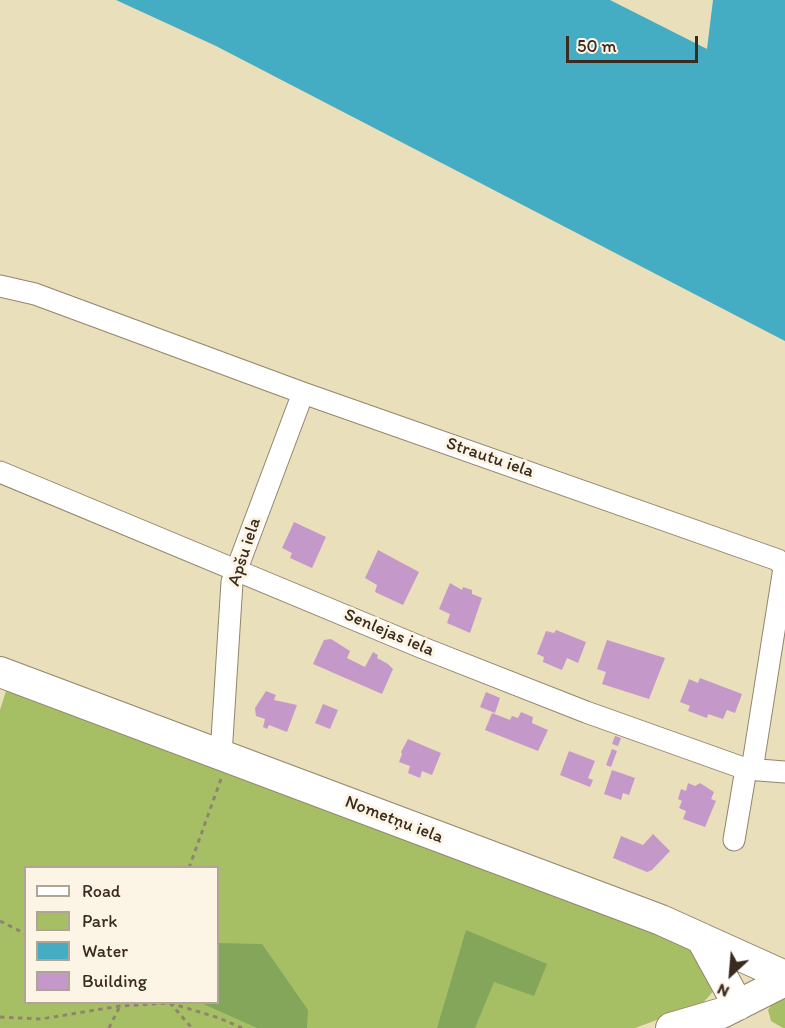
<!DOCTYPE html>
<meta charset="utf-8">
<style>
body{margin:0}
#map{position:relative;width:785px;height:1028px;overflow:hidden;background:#e9dfba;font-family:Itim,sans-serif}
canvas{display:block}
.legend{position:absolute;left:24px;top:866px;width:195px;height:138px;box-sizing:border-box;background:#fcf5e5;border:2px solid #afa495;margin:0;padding:8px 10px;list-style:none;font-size:18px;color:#3b2a1e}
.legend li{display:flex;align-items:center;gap:12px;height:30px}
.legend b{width:30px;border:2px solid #afa495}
.north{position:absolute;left:701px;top:944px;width:60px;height:60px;-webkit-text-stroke:4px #fcf5e5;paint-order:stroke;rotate:206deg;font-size:16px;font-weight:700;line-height:24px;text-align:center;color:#3b2a1e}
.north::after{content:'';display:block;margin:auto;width:21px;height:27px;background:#3b2a1e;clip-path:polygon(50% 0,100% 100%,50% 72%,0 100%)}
.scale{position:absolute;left:566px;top:36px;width:132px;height:27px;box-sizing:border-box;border:3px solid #3b2a1e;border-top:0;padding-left:8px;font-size:18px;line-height:21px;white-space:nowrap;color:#3b2a1e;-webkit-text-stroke:4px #fcf5e5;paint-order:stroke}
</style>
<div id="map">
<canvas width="785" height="1028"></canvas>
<ul class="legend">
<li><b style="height:8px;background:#fff"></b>Road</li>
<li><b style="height:16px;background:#a6bf65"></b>Park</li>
<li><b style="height:16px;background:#44acc3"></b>Water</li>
<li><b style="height:16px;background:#c499ca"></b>Building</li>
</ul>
<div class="north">N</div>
<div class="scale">50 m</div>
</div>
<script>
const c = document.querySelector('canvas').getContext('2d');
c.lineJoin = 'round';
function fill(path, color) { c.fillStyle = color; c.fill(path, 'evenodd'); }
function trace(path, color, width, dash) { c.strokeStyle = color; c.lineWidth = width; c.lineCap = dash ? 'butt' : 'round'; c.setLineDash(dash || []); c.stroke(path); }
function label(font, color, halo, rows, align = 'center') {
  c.font = font + ' Itim,sans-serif'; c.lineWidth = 6; c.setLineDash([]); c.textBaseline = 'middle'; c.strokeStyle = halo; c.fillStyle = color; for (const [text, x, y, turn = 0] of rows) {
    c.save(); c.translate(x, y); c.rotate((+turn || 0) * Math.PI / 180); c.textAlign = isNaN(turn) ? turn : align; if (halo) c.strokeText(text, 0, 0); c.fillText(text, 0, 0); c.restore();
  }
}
const green = new Path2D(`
 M13,689L665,933L690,949L716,988L703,1003L635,1028H0V710L6,691ZM26,868H218V1002H26Z
 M785,999V1028H783L771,1021L768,1010L772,1004Z`);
const forest = new Path2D(`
 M466,930L547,964L534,996L494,982L475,1028H437Z
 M218,943L262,944L308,1010L307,1028H257L201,1003L218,1002Z`);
const water = new Path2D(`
 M116,0H610L707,49L713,0H785V341L216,46Z`);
const building = new Path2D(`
 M294,522L326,537L312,568L290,558L292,553L282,548Z
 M378,550L419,572L403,605L375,592L377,585L365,578Z
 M450,583L462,590L463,587L472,590V594L482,598L470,633L447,623L450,614L439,609Z
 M556,630L586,642L578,663L567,658L562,670L543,662L544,657L537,654L546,631L554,633Z
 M331,639L350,651L347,658L365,667L373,652L378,655L377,658L388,664L393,669L382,694L313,664L324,640Z
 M607,640L665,658L649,699L602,684L606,672L597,669Z
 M700,678L742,694L735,713L727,710L723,719L708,714L707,718L688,711L690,706L680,702L689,679L698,683Z
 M266,691L276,695L274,700L297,705L287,732L269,725L267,729L263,727L265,719L256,716L255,708Z
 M486,692L500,698L495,713L480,707Z
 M323,704L338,710L330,729L315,723Z
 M521,712L533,717L532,723L548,730L538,751L485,730L492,713L510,720L512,716L518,718Z
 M615,736L621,738L618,746L612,744Z
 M408,739L441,753L432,775L422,771L420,778L408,773L410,766L399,762L402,754L401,752Z
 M612,749L617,751L611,767L606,765Z
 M569,751L595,761L588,778L593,780L590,787L560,775Z
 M612,770L635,778L629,795L623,793L621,800L604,794Z
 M688,783L695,786L700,783L714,792L711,799L716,801L705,827L683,819L686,811L679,808L682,801L678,799L681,789L686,791Z
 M653,834L670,851L652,870L647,872L613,858L621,836L643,845Z`);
const path = new Path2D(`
 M189,868L221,779
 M0,921L26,934
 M170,1003L219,1018L242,1028
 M0,1017L41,1019L120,1006L170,1003L192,1028
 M109,1028L122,1002`);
const street = new Path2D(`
 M0,286L35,294L303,393L778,560L784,568L752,770
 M0,472L423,648L586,712L746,769L785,772
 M221,755L232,582L303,393
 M734,840L746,769`);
const secondary = new Path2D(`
 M0,672L661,920L785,976
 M701,938L738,1005
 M671,1028L722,1013L785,981`);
const streetNames = [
 ["Strautu iela",490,458,19],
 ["Apšu iela",245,552,-72],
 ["Senlejas iela",389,633,23],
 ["Nometņu iela",394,820,21]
];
fill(green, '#a6bf65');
fill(forest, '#84a65a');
fill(water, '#44acc3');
fill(building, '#c499ca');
trace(street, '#92846c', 23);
trace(secondary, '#92846c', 32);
trace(path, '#92846c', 3, [4.5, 4.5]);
trace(street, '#fff', 21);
trace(secondary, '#fff', 30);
label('18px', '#3b2a1e', '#fcf5e5', streetNames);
</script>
